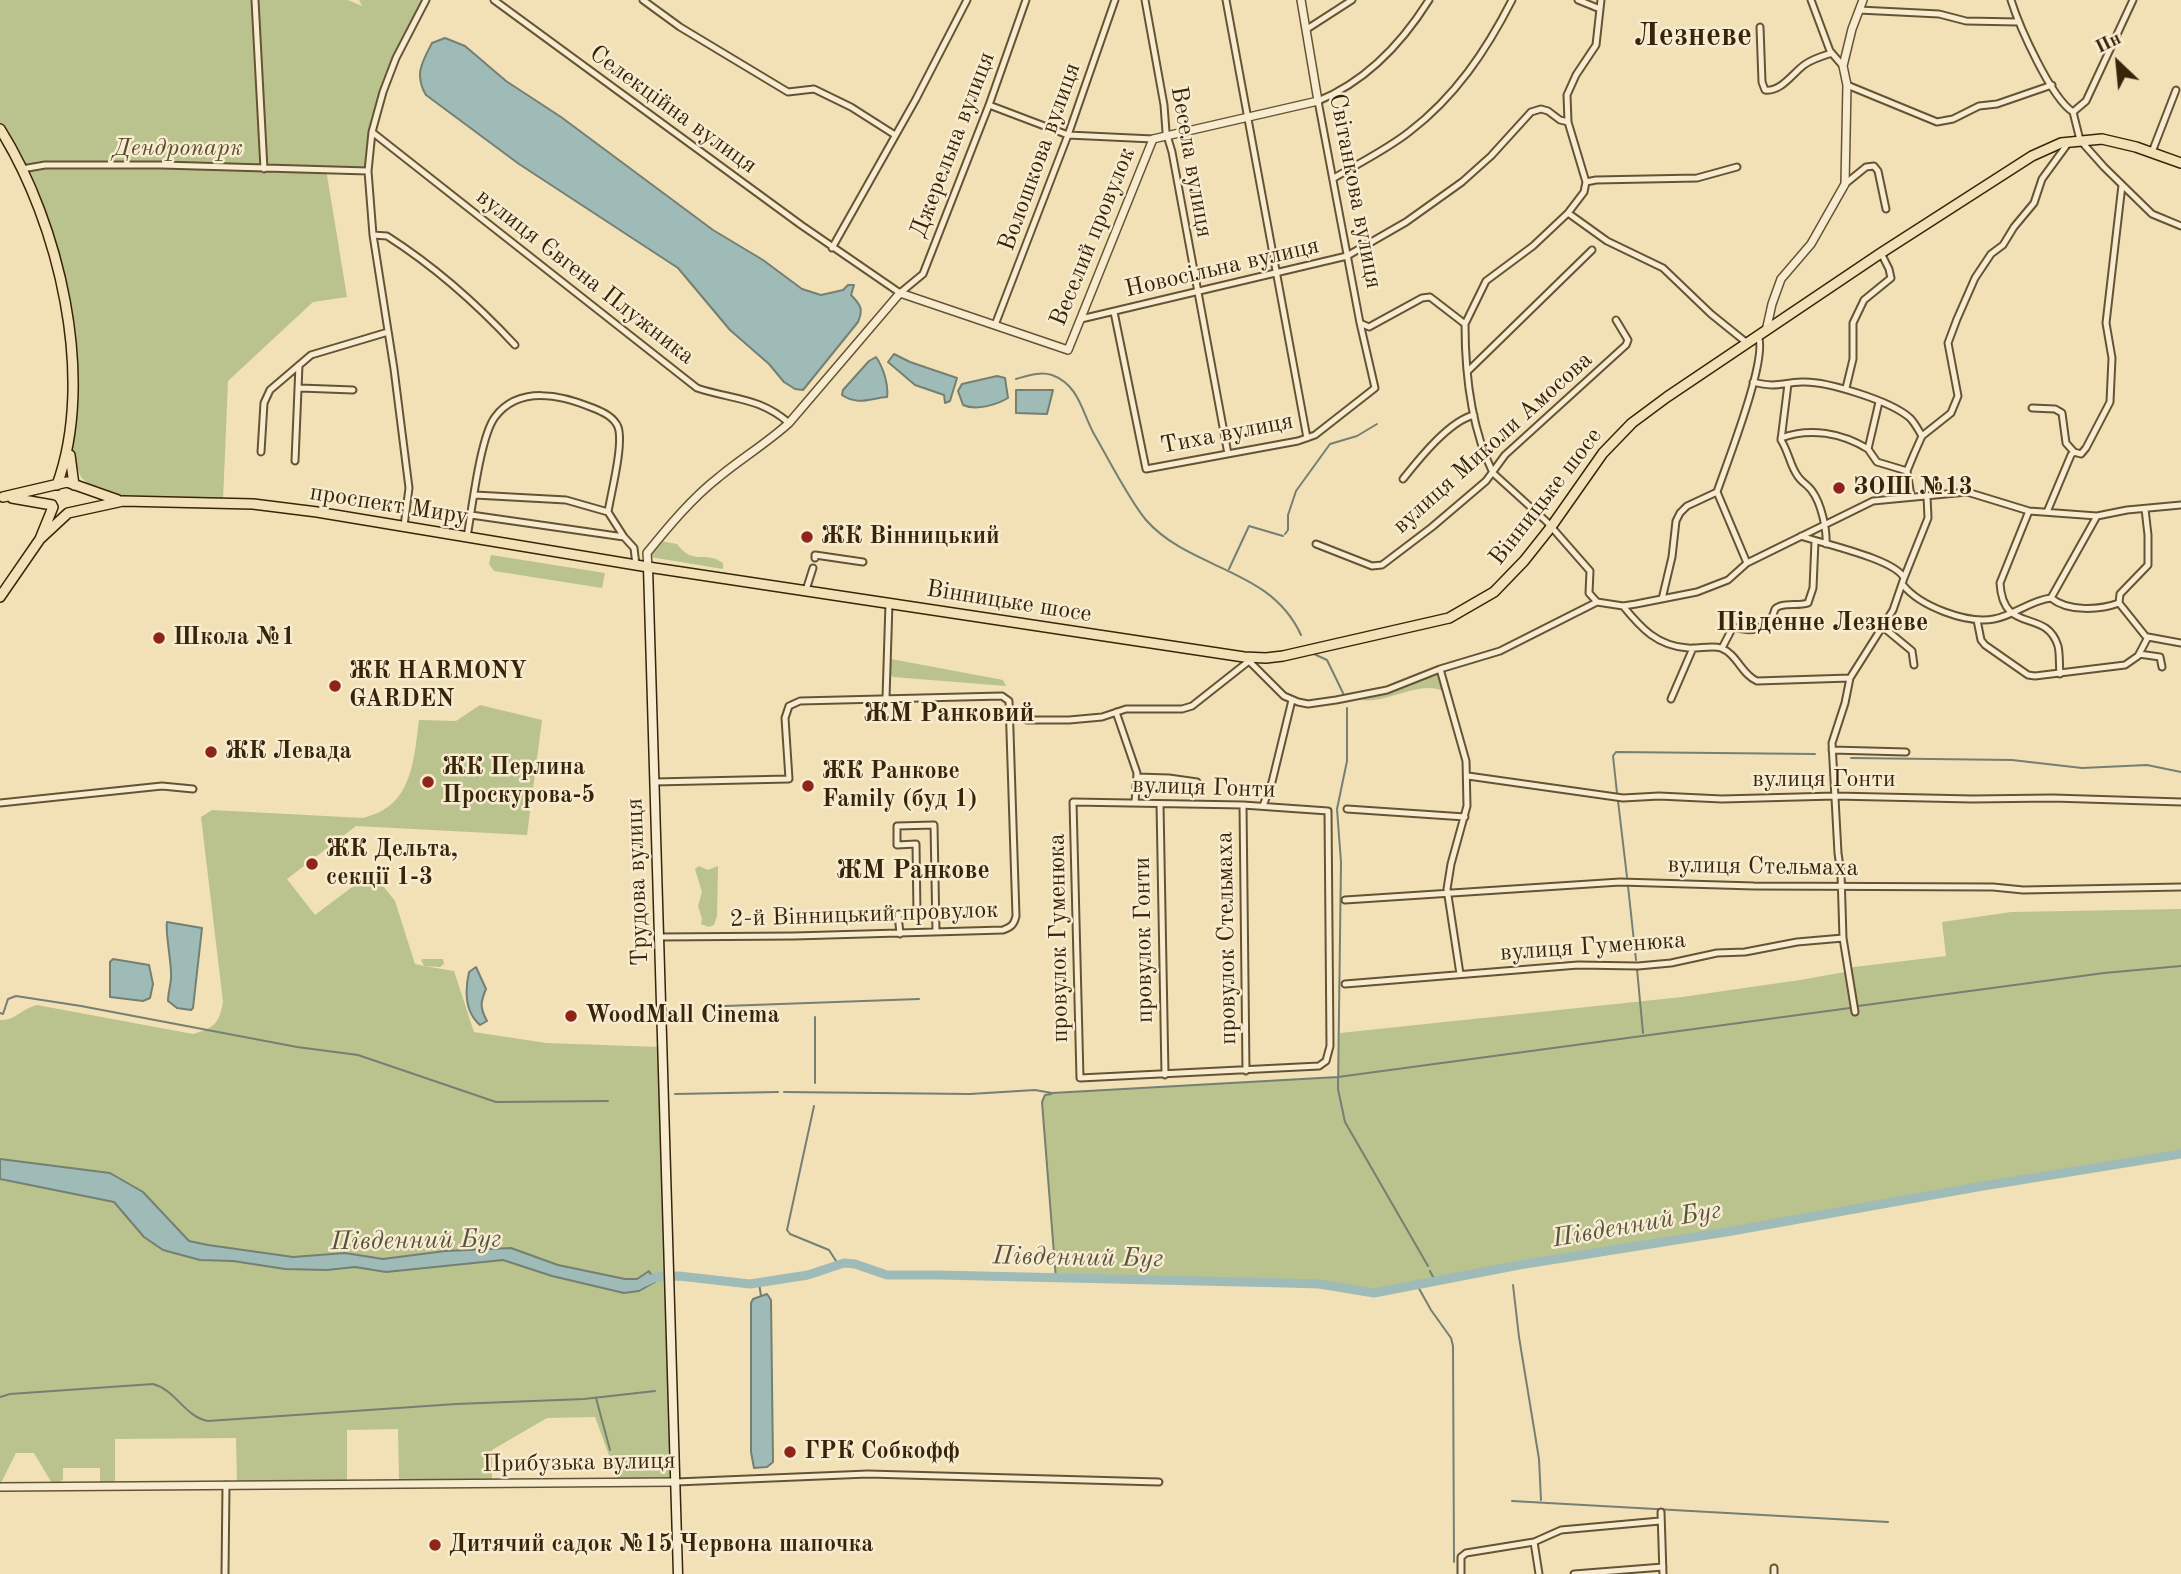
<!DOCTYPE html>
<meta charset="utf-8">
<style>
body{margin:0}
#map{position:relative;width:2181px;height:1574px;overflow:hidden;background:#f2e1b7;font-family:"Old Standard TT",serif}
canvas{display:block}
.north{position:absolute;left:2083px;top:28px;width:70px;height:70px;-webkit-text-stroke:5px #f7ecd0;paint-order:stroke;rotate:334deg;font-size:19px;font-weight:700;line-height:28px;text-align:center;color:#382409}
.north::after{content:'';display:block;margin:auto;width:24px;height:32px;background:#382409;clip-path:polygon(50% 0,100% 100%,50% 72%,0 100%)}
</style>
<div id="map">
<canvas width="2181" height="1574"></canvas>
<div class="north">Пн</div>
</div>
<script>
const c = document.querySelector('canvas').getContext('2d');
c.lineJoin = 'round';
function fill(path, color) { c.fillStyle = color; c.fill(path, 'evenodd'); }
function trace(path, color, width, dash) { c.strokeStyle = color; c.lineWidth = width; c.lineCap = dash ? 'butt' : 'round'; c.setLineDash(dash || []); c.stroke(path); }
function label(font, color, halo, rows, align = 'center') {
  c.font = font + ' "Old Standard TT",serif'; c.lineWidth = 5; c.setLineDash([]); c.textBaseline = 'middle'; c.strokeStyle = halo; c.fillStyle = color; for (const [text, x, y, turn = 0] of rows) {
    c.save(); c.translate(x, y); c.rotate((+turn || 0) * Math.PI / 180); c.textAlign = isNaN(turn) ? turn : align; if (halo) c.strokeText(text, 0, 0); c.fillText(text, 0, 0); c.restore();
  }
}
const green = new Path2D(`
 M0,0H348L362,6L359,0H426L394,57L373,115L365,169H326L347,297L313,302L228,381L223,500L123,498L90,486L81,477L74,459L72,446L75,395L56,250L0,125Z
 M661,541L677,544C693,566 705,550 723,563V569L650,557L649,554Z
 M491,555L605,573L602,588L494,571L489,564Z
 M891,659L1003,680L1006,686L893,677L891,675Z
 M1434,674L1440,677L1442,691C1420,679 1377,709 1357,698L1384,693Z
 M480,705L542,720L527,835L356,826L287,879L315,915L372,872L395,901L415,964L424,966L421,960L423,959H443L444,964L440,967L424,966L454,971L474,1032L546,1043L660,1047L673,1479L618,1480L595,1417L547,1418L492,1450V1481L399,1482L398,1429L347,1430V1482L237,1483L236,1438L115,1439V1484H100V1468H63V1479L58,1484L53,1485L34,1453H16L0,1485V1020C15,1021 23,1008 37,1005L193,1034C214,1028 219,1024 223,1002L201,817L212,810L363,818C369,816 377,814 383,810C413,794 415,750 419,720L456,721Z
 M699,866L708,870L718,866L717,916L714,925L709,927L701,924L702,919L698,906L702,892L695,869Z
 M2181,909V1154L1977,1187L1732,1231L1519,1265L1374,1293L1319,1284L1286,1283L1056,1279L1042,1102L1045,1095L1052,1093L1338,1077L1340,1033L1682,997L1800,980L1845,972L1854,967L1946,956L1942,922L2011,912Z`);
const water = new Path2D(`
 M445,38L465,46L506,81L561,117L713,230L763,260L802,289L821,295L843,290L848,285H854L851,295C860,304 864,309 858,322L803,390L795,389L784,382L769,364L730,330L678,268L519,164L426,95C414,75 422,62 432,43Z
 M894,354L910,362L957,378L950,401L945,403L944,395L915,385L888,362Z
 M876,357C883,367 889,385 887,397C871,398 858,406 842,395L843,390L869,361Z
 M997,376L1005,378L1008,398C996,405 976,411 963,405L958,391L962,384Z
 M1016,390H1053L1047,414L1016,413Z
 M167,922L202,928L193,1008L191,1010L177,1008L168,1001C168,991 172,982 171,973C171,959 165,931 167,922Z
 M113,959L149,965L153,984L150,998L143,1001L110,997V962Z
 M476,967L486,989C480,1003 480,1008 487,1021L480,1025C465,1012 465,990 469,972Z
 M0,1159L110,1173L143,1192L189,1241L208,1245L293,1257L345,1253L383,1259L445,1251L511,1248L558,1265L625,1279H637L649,1271L655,1282L639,1291L624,1293L552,1276L503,1260L386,1272L355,1267L327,1270L285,1269L233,1261L200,1260L163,1250L144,1237L114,1202L0,1179Z
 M767,1294L771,1300L773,1462L767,1467L754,1468L751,1452V1303L753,1299Z`);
const stream = new Path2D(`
 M1016,379C1027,376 1040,371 1052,375C1079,385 1082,412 1094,434C1108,458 1129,500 1146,520C1191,571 1270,567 1301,635
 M1285,534L1288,530V515L1296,491L1330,444L1357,436L1377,424
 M1229,569L1249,526L1283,536
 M1314,654L1327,660L1343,693
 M1347,708V761L1337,809L1341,862L1338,1089L1345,1122L1428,1266
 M1851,758L2012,760L2082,768L2147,765L2181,772
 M1617,793L1613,756L1616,752L1815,754
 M1618,801L1627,877
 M1628,886L1636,960
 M1637,969L1643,1033
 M725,1006L919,999
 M1858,1006L2104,973L2181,966
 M0,1013L3,1014L8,999L16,996L81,1006L297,1047L358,1055L496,1102L608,1101
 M815,1017V1083
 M784,1092L970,1094L1035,1090L1052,1093L1338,1077L1850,1008
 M675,1094L778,1092
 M1051,1094L1045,1095L1042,1102L1056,1279
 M814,1106L787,1230L790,1234L829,1250L838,1264
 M1430,1271L1435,1281
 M759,1283L761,1296
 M1417,1285L1431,1310L1451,1338L1453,1346L1454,1562
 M1513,1285L1519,1337L1539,1459L1541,1500
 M0,1397L10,1394L153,1384C176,1390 185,1417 208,1421L456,1404L584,1399L655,1391
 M596,1398L610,1450
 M1512,1501L1888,1522`);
const river = new Path2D(`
 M645,1282L656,1277L679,1276L750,1284L808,1275L844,1263L855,1264L887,1275H939L1286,1283L1319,1284L1374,1293L1519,1265L1732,1231L1977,1187L2181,1154`);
const minor = new Path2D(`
 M255,0L264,169
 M494,0L801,225L900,293L923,274L989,105L1026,0
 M643,0L680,27L788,92L814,89L851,107L895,135
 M1145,0L1164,105L1166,132L1172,152L1228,454
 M1226,0L1307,438
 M1578,0L1600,9
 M1811,0L1830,51L1843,66
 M2011,0C2019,26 2051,98 2073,112L2086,101L2133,0
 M1859,10L1939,14L1966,21L2018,22
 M1760,27L1762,82L1765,90C1781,92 1792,74 1804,65C1812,59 1822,56 1832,53
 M1307,29L1352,0
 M1847,85L1937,122L1953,119L1979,106L1997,104L2052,85
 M989,105L1068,135L1153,139
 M2073,112L2080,140L2104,167L2152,214L2181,226
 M372,132L697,388C733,400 759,397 789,423
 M2152,152L2176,90
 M22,169L45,165H162L368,171
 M1334,178C1359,163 1386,150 1409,132C1455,97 1486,51 1512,0
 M1586,182L1568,122L1567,95L1576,75L1596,45L1601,0
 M1586,182L1596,180L1697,178L1737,167
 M1845,184L1866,167L1874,166L1878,171L1886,209
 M1568,213L1607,241L1663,268L1711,314L1747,343
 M373,235L387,236C434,266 477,304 515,345
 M832,248L916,99L967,0
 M1114,312L1146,469L1298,441L1315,435L1375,388L1360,323L1318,101C1367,81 1402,43 1429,0
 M1081,319L1347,256L1406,222L1462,182L1491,156L1531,112L1541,109L1548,111L1560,120L1568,122
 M1360,323L1369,327L1422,298L1430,297L1465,324L1486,281L1533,246L1568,213L1584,192L1586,182
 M1465,324C1465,374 1471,428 1493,473L1547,522L1590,571L1589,593L1597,602
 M995,325L1068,135L1115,0
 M1468,371L1592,250
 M1753,382C1777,388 1780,383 1802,382C1827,381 1891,401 1910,418C1915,423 1919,431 1922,436
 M1788,384L1781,440C1789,453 1790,465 1797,475C1801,482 1808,485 1812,491C1821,503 1827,529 1826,544
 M300,388L353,390
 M1846,388L1853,359V323L1864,300L1891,278L1889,269L1881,253
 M1879,402L1868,449L1877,462L1907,471
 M2032,408L2055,409L2062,413L2066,443L2074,452
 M1781,438C1810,427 1842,433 1868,449
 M261,452L264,403L270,390L311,355L388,332
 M295,461L299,365
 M1403,479C1419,459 1449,421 1474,415
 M475,495L566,500L608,512L624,537
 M1911,496L1907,471L1914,454L1922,436L1951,413L1958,396L1948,343L1957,319L1975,278L1991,254L2003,245L2014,227L2034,203L2042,179L2069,142
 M2029,511L2000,583C2003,636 2046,607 2058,646C2060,654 2059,665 2060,674
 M2047,512L2071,455L2074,452L2081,454L2086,448L2110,402L2112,358L2106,323L2122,185
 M471,515L624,537L634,548L636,565
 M404,526L409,488L394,369L373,235L368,171L372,132L383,92L396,58L426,0
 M1801,536C1823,544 1895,559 1904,578L1893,610L1850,678L1845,703L1832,743L1838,853L1841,874L1843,938L1855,1012
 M467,537C472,510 480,437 495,417C519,385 562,395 593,408C603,412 614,417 618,427C624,444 611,493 608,512
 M1316,544L1372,566L1382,565L1432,527L1486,481L1505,455L1626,345L1628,340L1616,320
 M815,558V555L863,562
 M1747,563L1717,492C1726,465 1769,357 1758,336
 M1904,578L1928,518L1927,496
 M1903,585C1920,606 1966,624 1994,619C2013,616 2031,600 2051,598L2097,516
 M806,590L813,568
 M2051,598C2068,612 2100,610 2119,603L2147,638
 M1662,599L1672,557L1676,521L1680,513L1687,506L1717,492
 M2119,603L2120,594L2148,565V535L2145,509
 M1623,606C1641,628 1657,646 1688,648C1698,649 1712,645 1721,648C1737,654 1742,675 1757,681L1850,678
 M1977,620L1981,640L1985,645L2028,675L2035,676L2125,665L2138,656L2148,637L2181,643
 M1883,627L1912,651L1914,665
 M1722,648L1733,627C1749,632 1764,631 1773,615C1775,610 1774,608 1780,606C1789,603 1799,606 1808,603L1813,588L1815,541
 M2139,654L2160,657L2162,667
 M1250,657L1249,661L1284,696L1298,702L1308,704L1336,700L1387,690L1440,669L1500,651L1597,602L1623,606L1636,604L1697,592L1728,580L1747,563L1873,501L1967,492L2029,511L2097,516L2127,510L2181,505
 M1440,669L1466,761L1467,806L1451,864L1447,889L1460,974
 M886,698L889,603
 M1671,699L1693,648
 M1116,712L1137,773L1135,803
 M1027,720H1069L1102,717L1126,709H1182L1192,706L1249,661
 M1832,750L1906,752
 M1468,776L1623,798L1659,796L1722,799L1835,796L1972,799L2053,798L2181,802
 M1137,777L1169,778L1197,782
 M654,782L789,779L785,718L789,706L800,701L1002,696L1009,701L1016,916C1014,925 1011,927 1003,930L794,936L659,937
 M1073,802L1243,805L1328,811L1330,1046L1326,1061L1319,1066L1080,1078Z
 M0,803L162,786L193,789
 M1160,804L1165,1075
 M1243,805L1246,1071
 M1263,806L1272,782L1292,700
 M1347,809L1465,817
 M1345,900L1620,882L1754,886L1993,887L2023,890L2181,887
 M900,934L898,914H917L916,844L897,845V826L934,825L936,932
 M1345,984L1578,965L1638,966L1671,963L1717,953L1745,952L1797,942L1843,938
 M676,1482L868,1474L1159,1482
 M1661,1512L1663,1574
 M1534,1542L1539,1574
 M1774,1568V1574
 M225,1574L226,1485
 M1461,1574V1557L1466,1553L1534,1542L1561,1530L1660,1521
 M1574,1574L1663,1567`);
const tertiary = new Path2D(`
 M1766,331L1772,304L1781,279L1811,244L1845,184L1847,85L1843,66L1852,29L1863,0
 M648,567L647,553C668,527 692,498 719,477C742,458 767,443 789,423L900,293L1068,350L1153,139L1318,101L1301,0
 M0,1487L676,1482`);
const secondary = new Path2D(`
 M648,567L678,1574`);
const primary = new Path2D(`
 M0,129C59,223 96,378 57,485
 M70,455L74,485
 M3,497L67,482L118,500
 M12,498L52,505
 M40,539L68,513L123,501L253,504L317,512L648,567L1244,657L1266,658L1283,656L1449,618L1494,592L1524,561L1551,527L1603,453L1632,423L1667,397L1881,253L2032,156L2061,143L2102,139L2136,147L2181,163
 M0,597L40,539L53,507`);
const markers = [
 [1839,488,7,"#8f2418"],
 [807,537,7,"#8f2418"],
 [159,638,7,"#8f2418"],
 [335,686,7,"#8f2418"],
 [211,752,7,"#8f2418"],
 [428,782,7,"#8f2418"],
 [808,786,7,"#8f2418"],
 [312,864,7,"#8f2418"],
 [571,1016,7,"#8f2418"],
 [790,1452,7,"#8f2418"],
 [435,1545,7,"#8f2418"]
];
const streetNames = [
 ["Селекційна вулиця",673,110,36],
 ["Джерельна вулиця",953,145,-69],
 ["Волошкова вулиця",1040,157,-70],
 ["Весела вулиця",1191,162,80],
 ["Світанкова вулиця",1355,191,79],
 ["Веселий провулок",1093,237,-68],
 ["Новосільна вулиця",1222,268,-13],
 ["вулиця Євгена Плужника",585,277,38],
 ["Тиха вулиця",1227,434,-11],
 ["вулиця Миколи Амосова",1493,443,-42],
 ["Вінницьке шосе",1546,497,-52],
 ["проспект Миру",389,505,9],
 ["Вінницьке шосе",1009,602,9],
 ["вулиця Гонти",1824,780],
 ["вулиця Гонти",1204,788,2],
 ["вулиця Стельмаха",1763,867,1],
 ["Трудова вулиця",638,882,-92],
 ["2-й Вінницький провулок",864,915,-2],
 ["провулок Гуменюка",1059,938,-91],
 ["провулок Стельмаха",1227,938,-91],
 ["провулок Гонти",1144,940,-91],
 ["вулиця Гуменюка",1593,947,-4],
 ["Прибузька вулиця",579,1463,-1]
];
const parkNames = [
 ["Дендропарк",178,149]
];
const poiNames = [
 ["ЗОШ №13",1853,488],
 ["ЖК Вінницький",821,537],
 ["Школа №1",173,638],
 ["ЖК HARMONY",349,672],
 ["GARDEN",349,700],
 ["ЖК Левада",225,752],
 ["ЖК Перлина",442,768],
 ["Проскурова-5",442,796],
 ["ЖК Ранкове",822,772],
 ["Family (буд 1)",822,800],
 ["ЖК Дельта,",326,850],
 ["секції 1-3",326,878],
 ["WoodMall Cinema",585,1016],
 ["ГРК Собкофф",804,1452],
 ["Дитячий садок №15 Червона шапочка",449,1545]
];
const neighbourhoodNames = [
 ["Південне Лезневе",1822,623],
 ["ЖМ Ранковий",949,714],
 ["ЖМ Ранкове",913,871]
];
const waterNames = [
 ["Південний Буг",1637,1225,-10],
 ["Південний Буг",416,1241,-1],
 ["Південний Буг",1078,1258,1]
];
const districtNames = [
 ["Лезневе",1693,37]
];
fill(green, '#bac38e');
fill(water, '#9ebbb8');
trace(water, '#757f72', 2);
trace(stream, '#757f72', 2);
trace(river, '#9ebbb8', 9);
trace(minor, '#665334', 9);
trace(tertiary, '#665334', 10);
trace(secondary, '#382409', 11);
trace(primary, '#382409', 12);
trace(minor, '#f7ecd0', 5);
trace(tertiary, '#f7ecd0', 7);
trace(secondary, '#f7ecd0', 8);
trace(primary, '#f2e1b7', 9);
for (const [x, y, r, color] of markers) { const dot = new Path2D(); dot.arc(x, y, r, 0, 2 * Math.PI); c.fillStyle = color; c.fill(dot); trace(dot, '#f7ecd0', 2.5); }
label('24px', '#382409', '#f7ecd0', streetNames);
label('italic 24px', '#584c2a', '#f7ecd0', parkNames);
label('bold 24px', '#382409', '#f7ecd0', poiNames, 'left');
label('bold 26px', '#382409', '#f7ecd0', neighbourhoodNames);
label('italic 26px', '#57513e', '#f7ecd0', waterNames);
label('bold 32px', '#382409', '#f7ecd0', districtNames);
</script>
